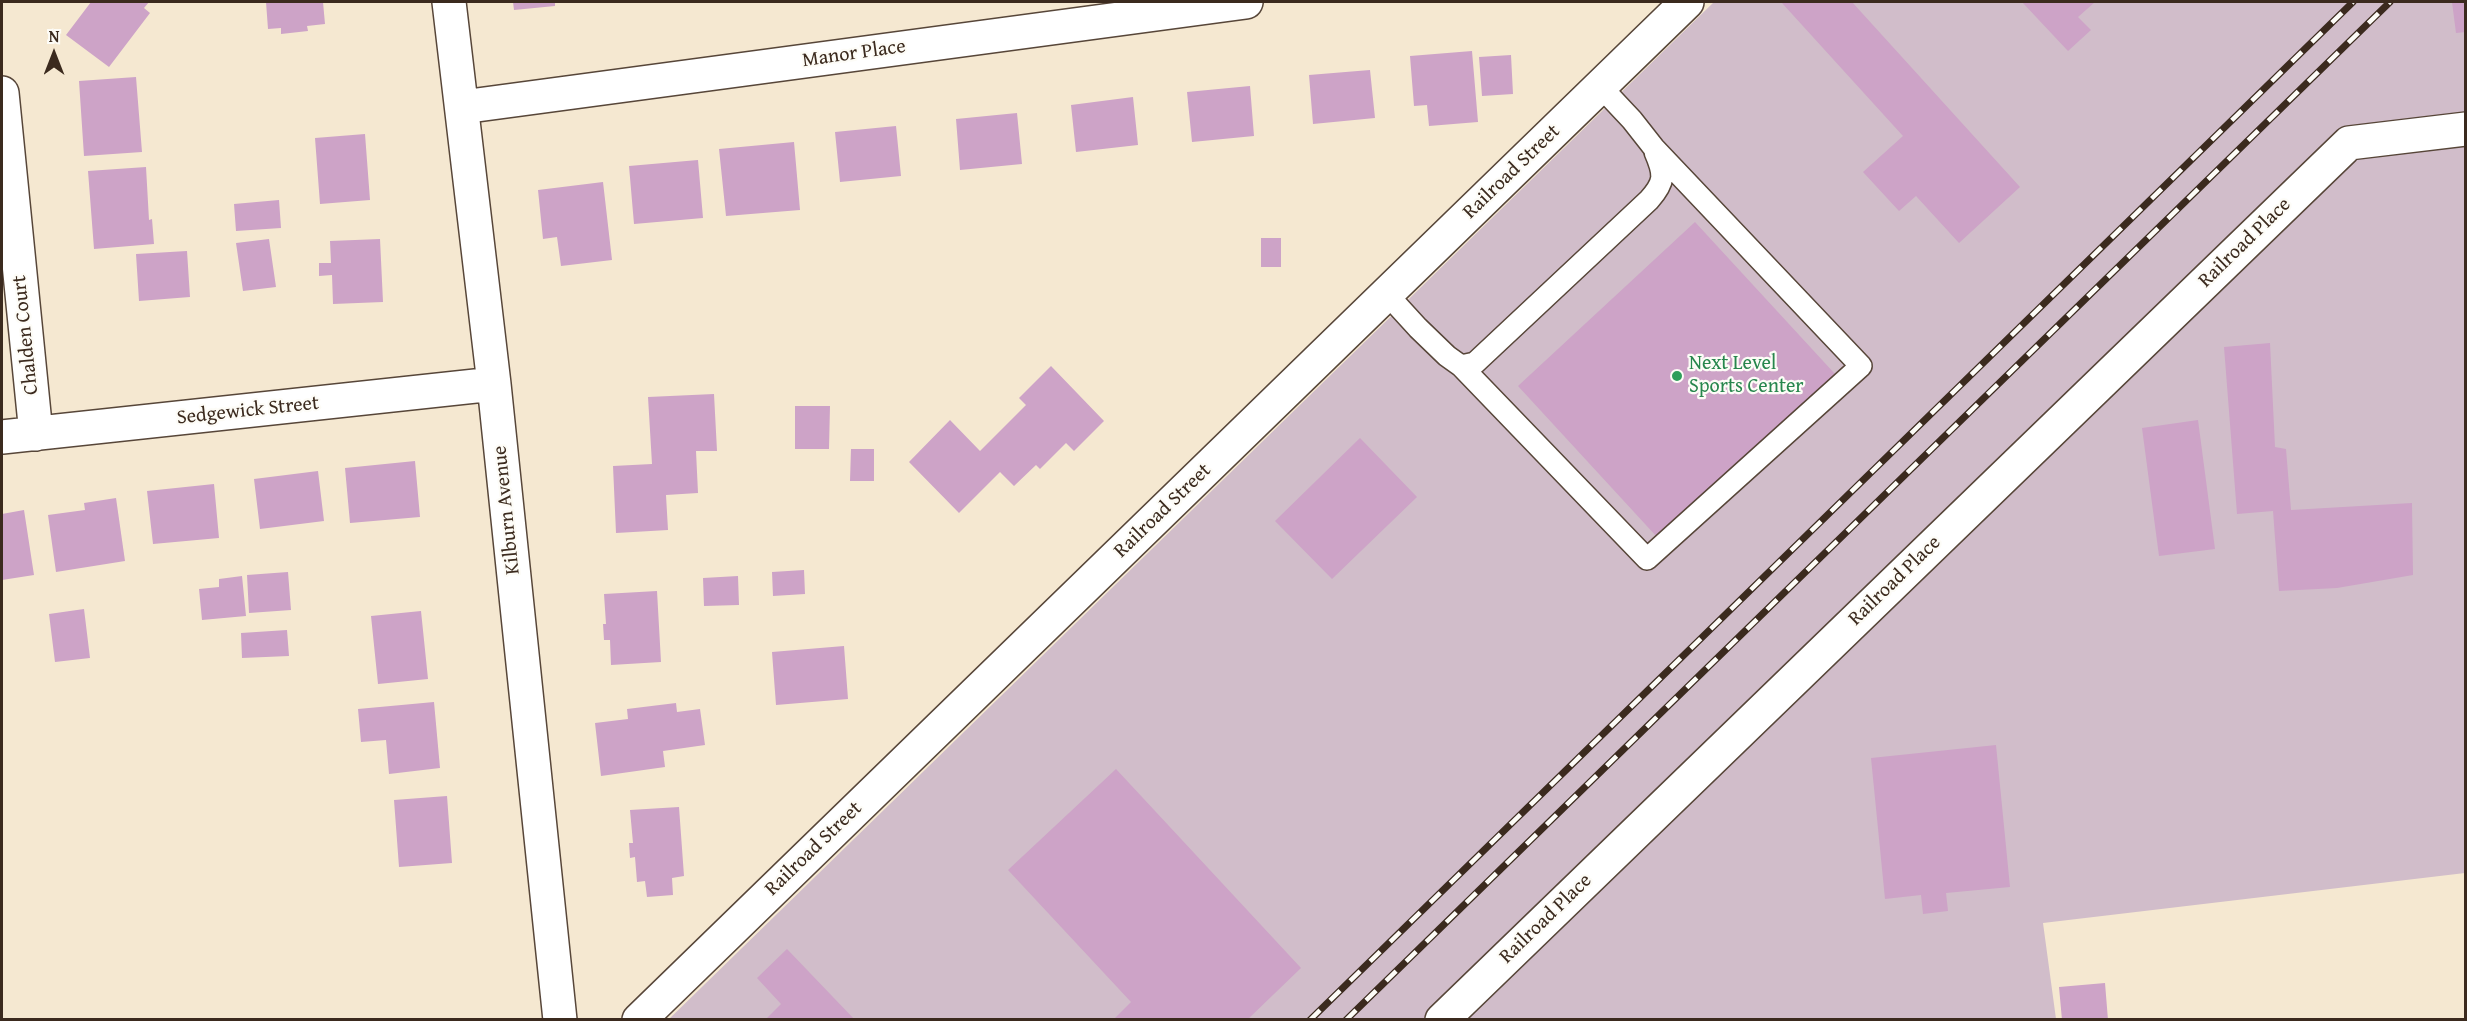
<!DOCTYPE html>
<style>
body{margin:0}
#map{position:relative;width:2467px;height:1021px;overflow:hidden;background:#f5e8d1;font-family:"Gentium Book Plus",serif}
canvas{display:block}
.frame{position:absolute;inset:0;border:3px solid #3b2a1e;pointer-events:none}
.north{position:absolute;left:24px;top:24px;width:60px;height:60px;-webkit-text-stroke:4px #fdfcf7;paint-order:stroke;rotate:0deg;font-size:16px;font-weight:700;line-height:24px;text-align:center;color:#3b2a1e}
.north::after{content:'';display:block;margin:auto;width:21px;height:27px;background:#3b2a1e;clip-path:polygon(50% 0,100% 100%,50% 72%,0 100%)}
</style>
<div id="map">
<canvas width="2467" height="1021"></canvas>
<div class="frame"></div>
<div class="north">N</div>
</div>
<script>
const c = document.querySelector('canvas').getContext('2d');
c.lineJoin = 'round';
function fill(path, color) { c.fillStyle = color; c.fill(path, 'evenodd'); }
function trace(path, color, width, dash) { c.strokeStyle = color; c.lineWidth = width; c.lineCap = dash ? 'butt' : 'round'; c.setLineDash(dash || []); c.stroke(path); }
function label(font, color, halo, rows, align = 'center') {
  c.font = font + ' "Gentium Book Plus",serif'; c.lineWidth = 4.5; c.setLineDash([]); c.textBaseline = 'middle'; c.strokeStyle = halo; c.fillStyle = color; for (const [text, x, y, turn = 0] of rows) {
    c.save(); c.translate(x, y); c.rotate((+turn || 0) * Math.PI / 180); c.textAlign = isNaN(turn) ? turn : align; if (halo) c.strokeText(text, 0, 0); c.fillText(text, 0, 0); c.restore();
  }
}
const industrial = new Path2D(`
 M1714,2H2465V873L2043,923L2056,1019L668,1020Z`);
const building = new Path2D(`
 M91,2H149L144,8L150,13L109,67L66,35Z
 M266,2H323L325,24L307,26L308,31L281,34V28L268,29Z
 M513,2H555V6L514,10Z
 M1784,2H1852L2020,187L1959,243L1916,196L1899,211L1863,172L1903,136L1782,3Z
 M2022,2H2095L2078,17L2091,30L2068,51Z
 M2452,2H2466V32L2456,33Z
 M1472,51L1478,122L1429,126L1427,105L1414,106L1410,56Z
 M1511,55L1513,94L1482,96L1479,57Z
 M1370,70L1375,118L1313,124L1309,75Z
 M136,77L142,152L84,156L79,81Z
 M1250,86L1254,136L1192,142L1187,92Z
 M1133,97L1138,145L1076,152L1071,105Z
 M1017,113L1022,164L960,170L956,119Z
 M896,126L901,176L840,182L835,132Z
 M365,134L370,200L320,204L315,138Z
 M794,142L800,210L726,216L719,149Z
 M698,160L703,218L634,224L629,166Z
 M146,167L149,220L152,219L154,244L94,249L88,171Z
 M603,182L612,260L561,266L557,237L543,239L538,190Z
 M279,200L281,228L236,231L234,204Z
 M1695,222L1835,374L1657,537L1518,386Z
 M1261,238H1281V267H1261Z
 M269,239L276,287L243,291L236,243Z
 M380,239L383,302L333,304L332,275L319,276V263H331L330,241Z
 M187,251L190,297L139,301L136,254Z
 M2270,343L2275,447L2286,449L2291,510L2412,503L2413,575L2337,588L2279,591L2273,511L2237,514L2224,347Z
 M1051,366L1104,421L1074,451L1066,443L1040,469L1036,465L1014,486L1000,472L959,513L909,462L950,420L980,451L1026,405L1019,398Z
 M714,394L717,451H696L698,493L666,495L668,530L616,533L613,466L652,464L648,397Z
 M795,406H830L829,449H795Z
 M2198,420L2215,549L2159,556L2142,428Z
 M1360,438L1417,497L1332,579L1275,521Z
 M851,449H874V481H850Z
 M415,461L420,517L350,523L345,468Z
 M318,471L324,521L260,529L254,479Z
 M214,484L219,538L153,544L147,491Z
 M116,498L125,561L56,572L48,515L85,510L84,503Z
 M24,510L34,575L2,580V514Z
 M804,570L805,594L773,596L772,572Z
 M288,572L291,610L249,613L247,575Z
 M242,576L246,616L202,620L199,589L219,587V579Z
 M738,576L739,605L704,606L703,578Z
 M657,591L661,662L611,665L610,640H604L603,624H606L604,594Z
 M84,609L90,658L55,662L49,614Z
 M421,611L428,679L378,684L371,616Z
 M287,630L289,656L242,658L241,633Z
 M844,646L848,699L776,705L772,652Z
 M434,702L440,768L389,774L386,740L361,742L358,709Z
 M676,703L677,712L700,709L705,745L663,751L665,767L601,776L595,723L628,719L627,709Z
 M1996,745L2010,887L1946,893L1948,911L1923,914L1921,895L1885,899L1871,758Z
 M1116,769L1301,968L1247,1020H1113L1131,1002L1008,870Z
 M447,796L452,863L399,867L394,800Z
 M679,807L684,876L672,878L673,895L647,897L645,881L637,882L635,857L630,858L629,843H633L630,810Z
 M787,949L855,1020H765L781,1004L757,978Z
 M2105,983L2108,1020H2062L2059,987Z`);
const service = new Path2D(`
 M1386,293L1418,328L1447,356L1461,366L1475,363L1649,200C1665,182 1665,175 1655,152
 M1461,366L1647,559L1861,366L1654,148L1632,120L1601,87`);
const minor = new Path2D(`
 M449,2L494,384L560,1020
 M2,93L36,434
 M462,107L1246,2
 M2,437L494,384
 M639,1020L1687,2
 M1442,1020L2349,143L2466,129`);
const rail = new Path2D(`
 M1310,1020L2353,2
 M1346,1020L2390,2`);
const markers = [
 [1677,376,6,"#2e9e5b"]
];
const streetNames = [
 ["Manor Place",854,54,-8],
 ["Railroad Street",1512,172,-44],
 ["Railroad Place",2245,243,-44],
 ["Chalden Court",26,335,-96],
 ["Sedgewick Street",248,411,-6],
 ["Kilburn Avenue",507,510,-96],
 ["Railroad Street",1163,511,-44],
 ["Railroad Place",1895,581,-44],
 ["Railroad Street",814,849,-44],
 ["Railroad Place",1546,919,-44]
];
const leisureNames = [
 ["Next Level",1689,364],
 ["Sports Center",1689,387]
];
fill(industrial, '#d1bdca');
fill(building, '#cda3c7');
trace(service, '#574639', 24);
trace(minor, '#574639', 36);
trace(service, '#fff', 21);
trace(minor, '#fff', 33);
trace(rail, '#3b2a1e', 7);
trace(rail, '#fdfcf7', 4.5, [14]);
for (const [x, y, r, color] of markers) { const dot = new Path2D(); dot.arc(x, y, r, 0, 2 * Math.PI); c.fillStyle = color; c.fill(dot); trace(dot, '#fdfcf7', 2); }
label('20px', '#3b2a1e', '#fdfcf7', streetNames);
label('20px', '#27864d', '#fdfcf7', leisureNames, 'left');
</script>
